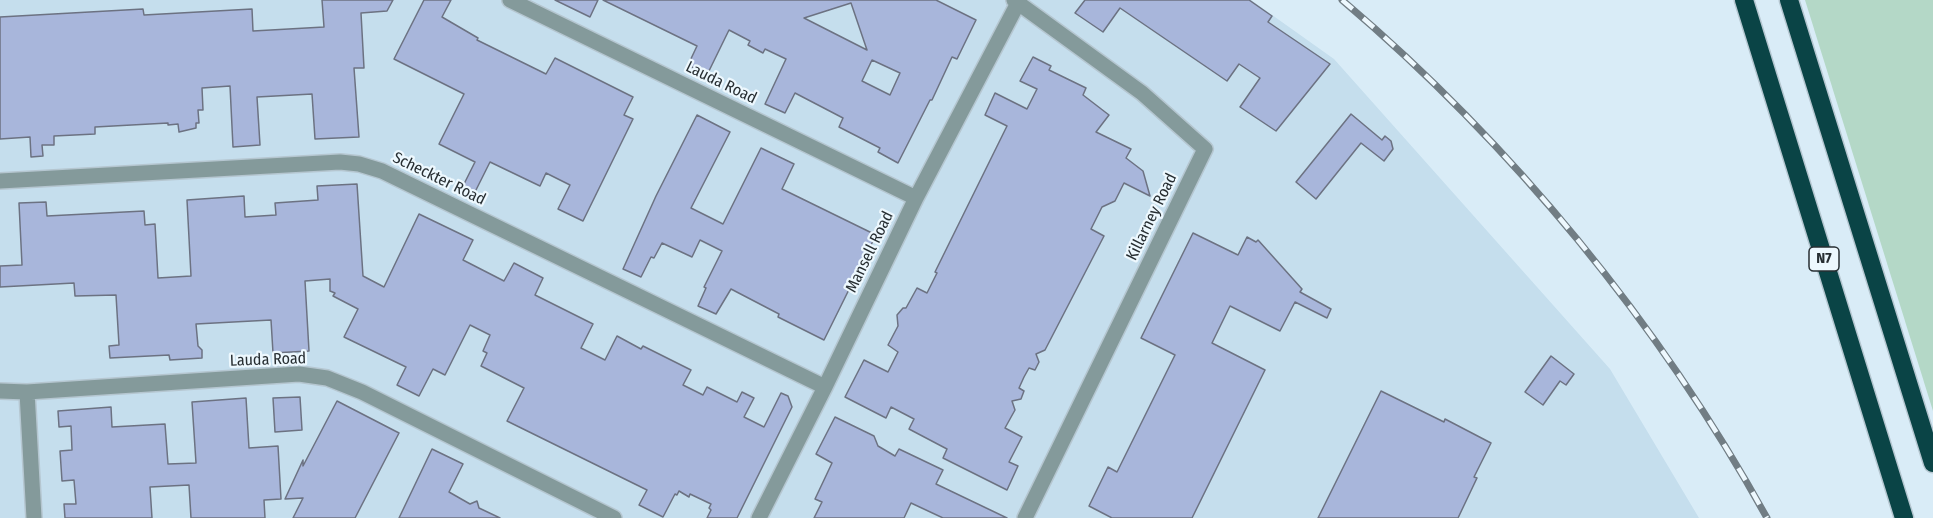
<!DOCTYPE html>
<style>
body{margin:0}
canvas{display:block;background:#d9ecf7}
</style>
<canvas width="1933" height="518"></canvas>
<script>
const c = document.querySelector('canvas').getContext('2d');
c.lineJoin = 'round';
function fill(path, color) { c.fillStyle = color; c.fill(path, 'evenodd'); }
function trace(path, color, width, dash) { c.strokeStyle = color; c.lineWidth = width; c.lineCap = dash ? 'butt' : 'round'; c.setLineDash(dash || []); c.stroke(path); }
function label(font, color, halo, rows, align = 'center') {
  c.font = font + ' "Fira Sans Condensed",sans-serif'; c.lineWidth = 4.5; c.setLineDash([]); c.textBaseline = 'middle'; c.strokeStyle = halo; c.fillStyle = color; for (const [text, x, y, turn = 0] of rows) {
    c.save(); c.translate(x, y); c.rotate((+turn || 0) * Math.PI / 180); c.textAlign = isNaN(turn) ? turn : align; if (halo) c.strokeText(text, 0, 0); c.fillText(text, 0, 0); c.restore();
  }
}
const built = new Path2D(`
 M0,0H1251L1334,59L1610,369L1699,518H0Z`);
const green = new Path2D(`
 M1805,0H1933V411Z`);
const building = new Path2D(`
 M322,0H393L387,11L361,13L364,68H354L359,137L315,139L312,94L257,97L260,145L233,147L230,86L202,88L203,110H198L199,123H196V128L179,132L178,124L168,125V123L95,127V134L54,136V145H42L43,156L31,157L30,137L0,139V17L143,9L144,15L252,9L253,31L324,27Z
 M424,0H451L442,17L478,38L477,40L546,74L555,58L633,97L624,115L633,119L583,221L558,209L570,185L546,173L540,186L490,162L475,192L463,186L475,162L439,144L464,94L394,59Z
 M555,0H598L590,17Z
 M603,0H936L976,20L957,59L952,57L932,100H930L898,163L878,152L880,148L839,127L843,118L795,93L785,113L765,104L786,59L765,49L763,53L748,45L750,41L729,30L707,75L688,65L697,46ZM851,3L867,50L804,18ZM872,60L900,73L890,95L862,81Z
 M1085,0H1249L1272,16L1268,22L1330,64L1276,131L1240,107L1260,78L1239,64L1227,81L1120,8L1103,32L1075,13Z
 M1033,57L1051,66L1049,70L1086,88L1083,95L1109,115L1096,132L1131,149L1126,158L1143,171L1150,196L1124,183L1115,201L1102,207L1091,229L1104,236L1045,350L1036,354L1039,362L1035,370L1029,368L1024,377L1019,388L1024,391L1021,399L1012,401L1015,410L1005,428L1022,437L1009,462L1018,466L1007,490L943,458L947,449L909,429L914,419L891,407L886,418L845,397L864,360L888,372L898,352L888,345L898,326L897,315L903,308H906L917,288L927,293L937,273L935,272L1007,126L985,115L995,93L1027,109L1037,89L1020,81Z
 M1351,114L1382,140L1385,136L1391,141L1393,149L1384,161L1361,143L1316,199L1296,182Z
 M697,115L730,132L691,208L723,224L761,148L794,164L782,189L876,235L824,340L778,317L779,314L731,289L716,314L698,306L706,288L704,287L722,251L700,240L692,257L662,243L654,258L651,257L641,277L623,269L656,196Z
 M357,184L363,276L384,287L419,214L473,240L463,260L504,281L514,263L543,278L535,295L593,324L581,348L605,360L617,336L641,349L643,346L691,370L683,385L703,395L707,387L737,402L742,392L754,398L744,417L764,427L781,393L788,396L792,407L737,518H707L711,510L709,508L711,504L690,494L689,497L679,491L677,495L675,494L663,517L639,505L647,490L507,421L524,388L481,366L487,353L483,351L490,335L470,325L445,375L433,369L419,396L397,385L406,367L344,337L358,309L333,296L335,293L330,291V279L305,281L309,351L273,353L271,320L196,324L198,346L202,350V358L170,360L169,355L110,358L109,346L119,345L116,295L75,296L74,283L0,287V266L22,265L19,203L46,202L47,216L144,211L145,225L155,224L158,278L191,276L187,200L244,196L245,217L276,215L275,203L318,200L317,186Z
 M1193,233L1238,255L1247,237L1256,242L1258,240L1302,289L1300,292L1331,309L1327,318L1295,302L1280,331L1230,306L1212,343L1265,370L1192,518H1112L1089,506L1108,467L1117,472L1175,355L1141,338Z
 M1551,356L1574,374L1566,385L1560,381L1543,405L1525,392Z
 M1381,391L1444,422L1445,419L1491,443L1474,477L1477,478L1458,518H1318Z
 M300,397L302,430L275,432L273,398Z
 M246,398L249,448L278,446L281,499L264,500L265,518H191L189,485L150,487L152,518H65L64,504H76L74,480L62,481L60,451L72,450L71,426L59,427L58,411L111,407L112,427L165,424L168,464L196,463L192,402Z
 M337,401L399,433L355,518H293L303,498L285,499L303,460V466Z
 M835,417L874,436L878,446L895,456L899,449L943,470L936,484L1007,518H943L911,503L904,518H814L822,502L815,499L832,463L816,454Z
 M432,449L463,464L449,492L470,504L477,501L479,508L500,518H399Z`);
const minor = new Path2D(`
 M510,0L916,198
 M1014,0L1142,93L1205,149L1025,518
 M0,181L340,162L359,164L382,171L825,387
 M0,391L27,392L299,374L327,378L362,392L614,518
 M27,392L34,518
 M759,518L825,387L916,198L1018,3`);
const motorway = new Path2D(`
 M1744,0L1904,518
 M1789,0L1933,463`);
const rail = new Path2D(`
 M1342,0C1511,143 1660,324 1767,518`);
const shields = [
 [1824,259,30]
];
const shieldNames = [
 ["N7",1824,259]
];
const streetNames = [
 ["Lauda Road",721,83,26],
 ["Scheckter Road",439,179,26],
 ["Killarney Road",1152,217,-64],
 ["Mansell Road",870,252,-64],
 ["Lauda Road",268,360,-2]
];
fill(built, '#c5deed');
fill(green, '#b4d8c7');
fill(building, '#a8b6db');
trace(building, '#6c7282', 1.5);
trace(minor, '#b5c6d0', 18);
trace(motorway, '#b5c6d0', 21);
trace(minor, '#849a9b', 15);
trace(motorway, '#0a4446', 18);
trace(rail, '#717d84', 7);
trace(rail, '#edf8fe', 4.5, [14]);
for (const [x, y, w] of shields) { const box = new Path2D(); box.roundRect(x - w / 2, y - 12, w, 24, 4.5); c.fillStyle = '#edf8fe'; c.fill(box); trace(box, '#272e32', 1.5); }
label('bold 15px', '#272e32', null, shieldNames);
label('16px', '#272e32', '#edf8fe', streetNames);
</script>
